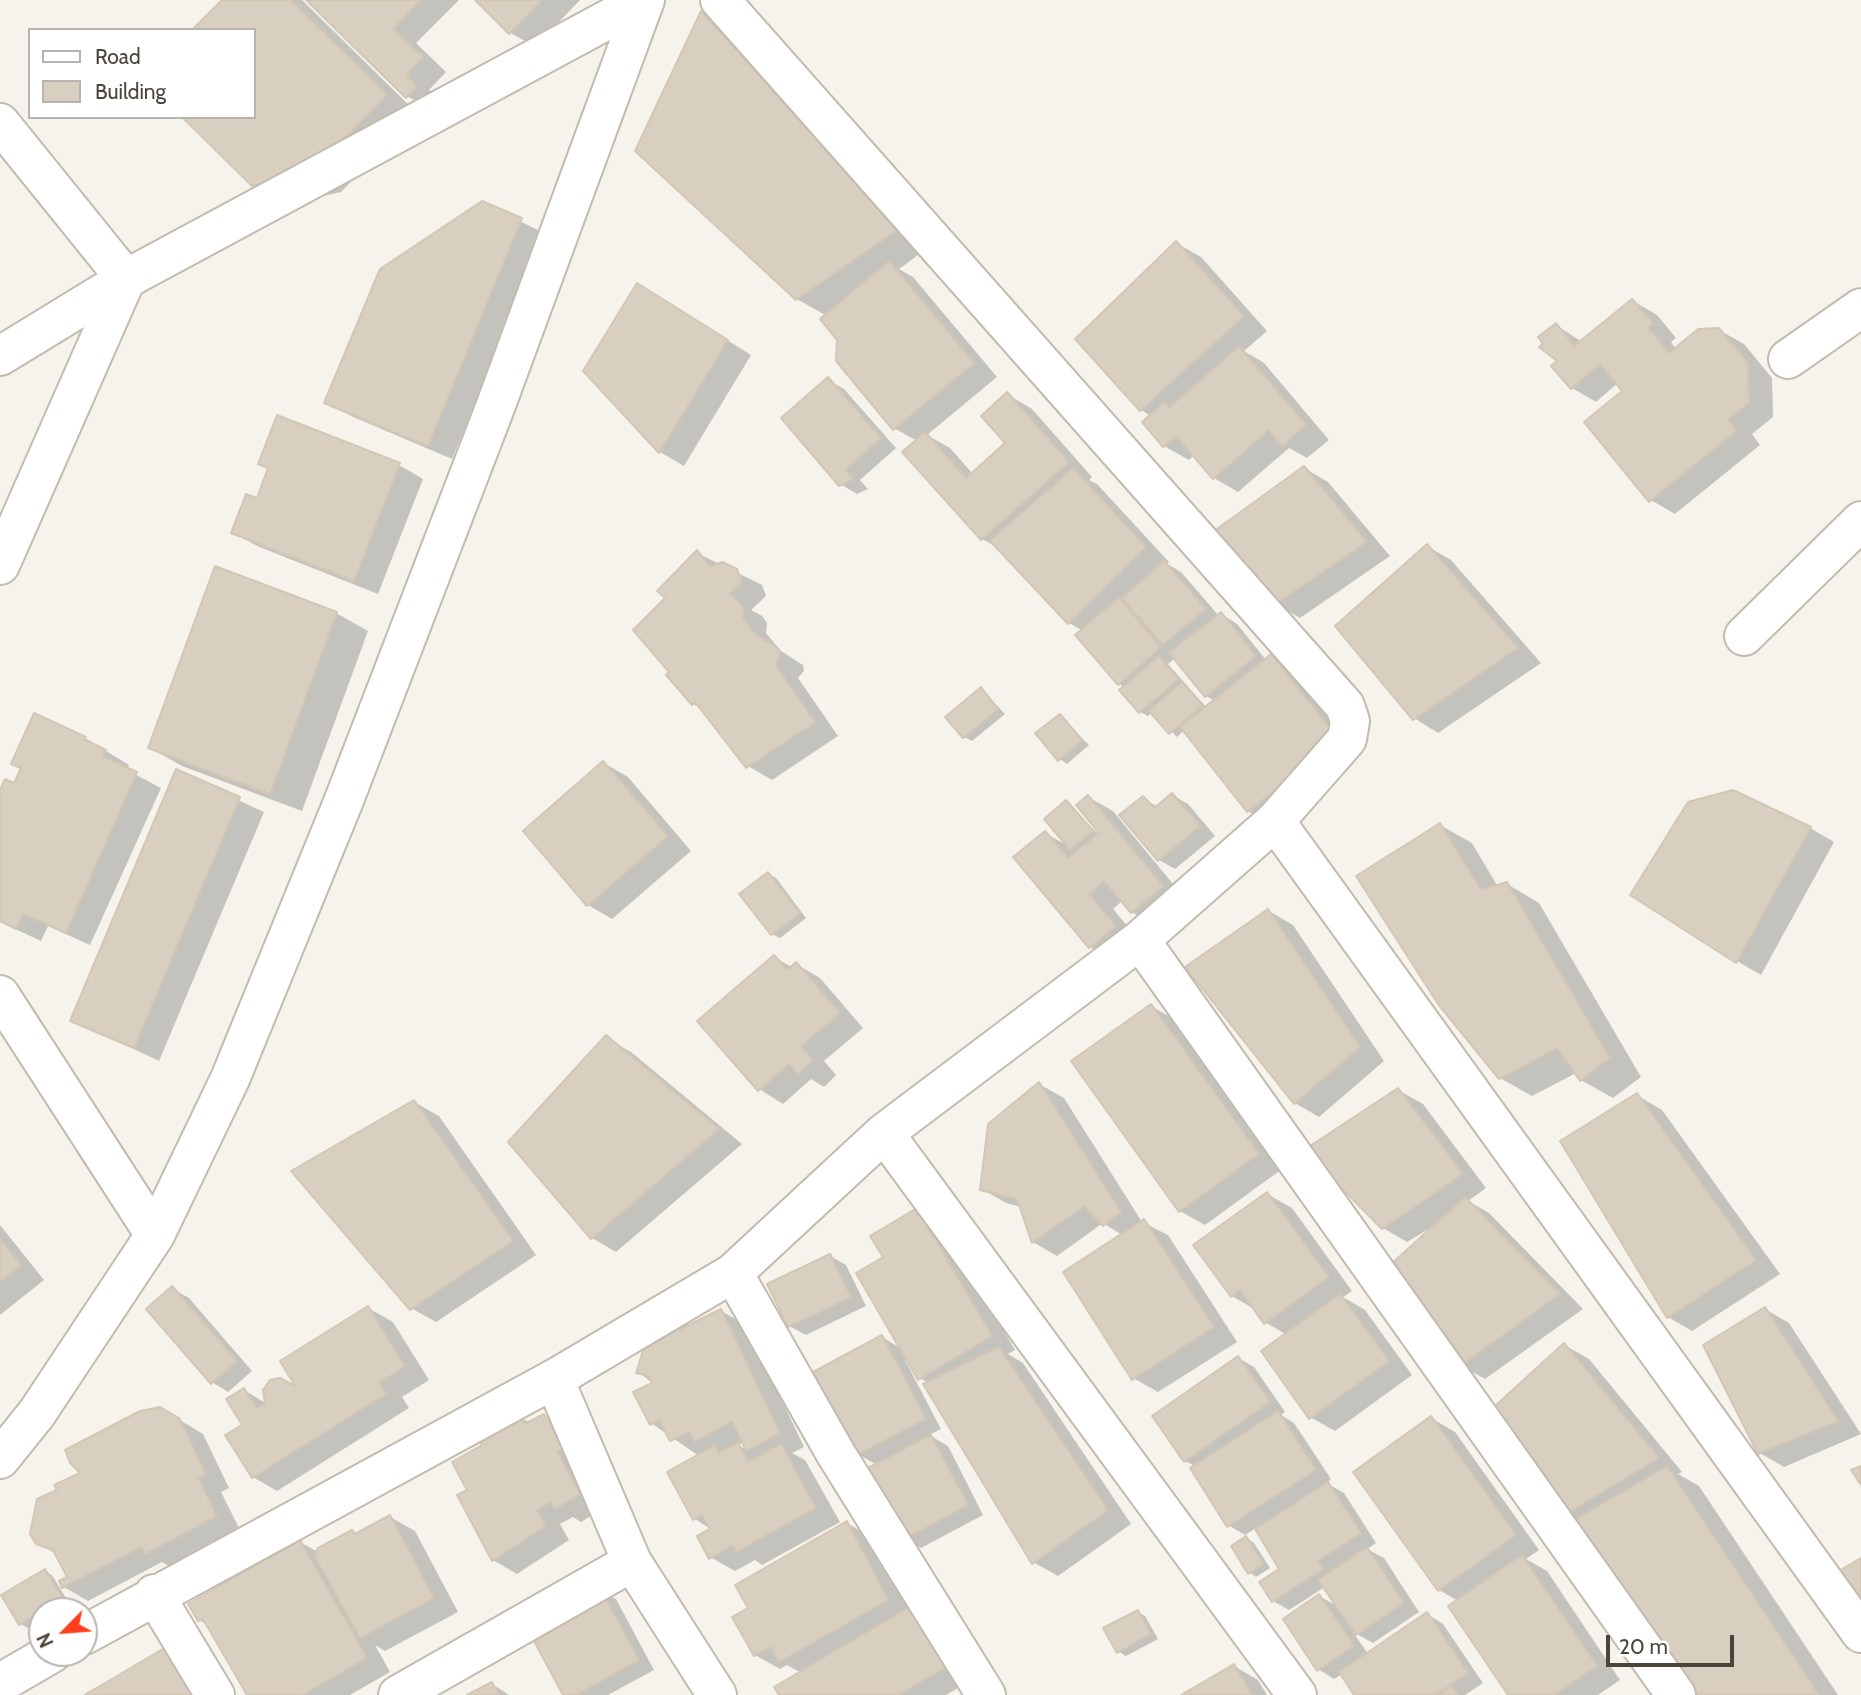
<!DOCTYPE html>
<style>
body{margin:0}
#map{position:relative;width:1861px;height:1695px;overflow:hidden;background:#f6f3ec;font-family:Cabin,sans-serif}
canvas{display:block}
.legend{position:absolute;left:28px;top:28px;width:228px;height:91px;box-sizing:border-box;background:#fff;border:2px solid #b7b4b0;margin:0;padding:9px 12px;list-style:none;font-size:21px;color:#4b4439}
.legend li{display:flex;align-items:center;gap:14px;height:35px}
.legend b{width:35px;border:2px solid #b7b4b0}
.north{position:absolute;left:28px;top:1597px;width:70px;height:70px;box-sizing:border-box;background:#fff;border:2px solid #b7b4b0;border-radius:50%;rotate:245deg;font-size:19px;font-weight:700;line-height:28px;text-align:center;color:#4b4439}
.north::after{content:'';display:block;margin:auto;width:24px;height:32px;background:#fc3f1d;clip-path:polygon(50% 0,100% 100%,50% 72%,0 100%)}
.scale{position:absolute;left:1606px;top:1635px;width:128px;height:32px;box-sizing:border-box;border:4px solid #4b4439;border-top:0;padding-left:9px;font-size:21px;line-height:24px;white-space:nowrap;color:#4b4439;-webkit-text-stroke:5px #fff;paint-order:stroke}
</style>
<div id="map">
<canvas width="1861" height="1695"></canvas>
<ul class="legend">
<li><b style="height:9px;background:#fff"></b>Road</li>
<li><b style="height:19px;background:#d8cfc1"></b>Building</li>
</ul>
<div class="north">N</div>
<div class="scale">20 m</div>
</div>
<script>
const c = document.querySelector('canvas').getContext('2d');
c.lineJoin = 'round';
function fill(path, color) { c.fillStyle = color; c.fill(path, 'evenodd'); }
function trace(path, color, width, dash) { c.strokeStyle = color; c.lineWidth = width; c.lineCap = dash ? 'butt' : 'round'; c.setLineDash(dash || []); c.stroke(path); }
const shadow = new Path2D(`
 M224,0H302L418,114L341,192L286,204L253,185L254,30Z
 M309,0H459L416,43L446,72L429,90L440,101L431,110L407,96Z
 M477,0H580L535,47L511,33Z
 M702,13L733,31L929,247L899,269L913,277L997,377L927,435L950,448L973,474L1007,443V394L1032,409L1092,477L1089,480L1097,484L1169,562L1167,564L1181,572L1219,616L1221,614L1237,624L1266,660L1271,656L1295,670L1361,753L1273,825L1248,811L1184,730L1177,737L1152,712L1148,716L1140,712L1083,631L1069,623L1000,549L982,539L905,453L917,441L894,428L827,316L797,299ZM1175,658L1206,696L1215,701L1207,708L1168,664Z
 M483,203L546,234L452,459L351,416L327,402Z
 M1176,243L1201,257L1267,331L1244,351L1264,363L1329,440L1307,458L1289,448L1238,492L1214,478L1194,455L1189,460L1164,446L1151,416L1141,410Z
 M661,299L751,355L684,466L660,452L585,370Z
 M1633,301L1657,315L1676,338L1671,342L1676,349L1719,330L1744,344L1772,378L1773,417L1752,434L1760,445L1675,514L1651,500L1624,391L1618,383L1596,402L1572,388L1560,361L1556,325L1582,342Z
 M828,380L844,389L896,448L860,480L868,489L857,494L840,484Z
 M399,465L423,479L378,594L257,546L233,532L258,500Z
 M1304,468L1328,482L1390,556L1300,618L1275,604Z
 M1427,546L1451,560L1541,663L1438,733L1414,718Z
 M697,553L762,585L766,596L751,610L762,616L767,623L766,633L781,651L803,665L804,671L798,678L838,736L772,780L748,766L703,710L693,704L672,672L668,598Z
 M336,613L368,631L302,811L182,766L150,748Z
 M981,689L1005,714L972,741L964,737Z
 M1060,716L1089,745L1067,764L1060,759Z
 M85,738L129,765L127,770L161,788L90,945L48,926L41,941L0,922V795Z
 M604,763L628,777L691,851L612,919L588,905L525,831Z
 M177,772L264,812L159,1061L73,1020Z
 M1172,795L1188,804L1215,836L1175,869L1159,860L1143,798L1158,807Z
 M1088,797L1113,811L1187,901L1156,926L1132,912L1123,900L1113,909L1139,940L1114,961L1090,947L1045,833L1068,846L1067,802L1099,835L1101,833Z
 M1440,825L1472,843L1498,887L1507,884L1539,903L1641,1077L1613,1098L1581,1080L1576,1073L1532,1096L1500,1078Z
 M1810,828L1834,842L1761,975L1737,961Z
 M768,874L776,878L806,918L780,938L772,934Z
 M1269,911L1293,925L1384,1061L1319,1117L1295,1103L1187,967Z
 M774,957L793,968L796,964L820,978L863,1028L824,1061L836,1075L824,1087L811,1079L783,1104L759,1089Z
 M1151,1006L1175,1020L1282,1169L1205,1225L1180,1211Z
 M606,1038L631,1052L742,1144L616,1252L592,1238Z
 M1039,1084L1064,1098L1142,1222L1168,1235L1237,1342L1158,1392L1133,1378L1122,1235L1103,1223L1057,1256L1033,1242L1021,1207L1006,1203L982,1189Z
 M1398,1090L1423,1104L1486,1188L1468,1201L1489,1213L1583,1309L1485,1379L1460,1365L1437,1224L1407,1242L1383,1228Z
 M1638,1096L1662,1110L1780,1274L1692,1331L1668,1317Z
 M414,1102L439,1116L536,1255L436,1322L411,1308Z
 M1267,1194L1292,1208L1352,1291L1343,1297L1365,1310L1412,1375L1335,1431L1310,1417L1287,1335L1265,1322L1256,1310L1232,1296Z
 M917,1210L941,1224L1015,1350L1008,1354L1023,1363L1131,1524L1058,1576L1033,1562L928,1383L920,1378L908,1358L905,1360L941,1429L929,1435L948,1446L983,1515L921,1548L905,1538L877,1465L858,1454L882,1337L902,1349L885,1258Z
 M0,1225L44,1280L0,1315Z
 M830,1256L846,1265L866,1306L806,1335L789,1326Z
 M173,1289L189,1298L252,1371L228,1392L212,1382Z
 M368,1308L393,1322L429,1380L402,1397L409,1408L277,1491L253,1477L244,1426V1390L267,1404L300,1390Z
 M1765,1309L1789,1323L1861,1434L1784,1467L1760,1453Z
 M721,1311L746,1325L804,1447L792,1453L805,1460L840,1522L762,1565L755,1560L735,1571L710,1557L712,1530L695,1519L699,1456L651,1423L654,1384L638,1372ZM744,1442L748,1451L738,1445Z
 M1564,1345L1589,1359L1682,1472L1678,1474L1699,1486L1838,1695H1701L1564,1515Z
 M1238,1358L1254,1367L1285,1412L1281,1415L1294,1423L1331,1479L1326,1483L1344,1493L1376,1543L1367,1549L1384,1558L1419,1612L1373,1643L1353,1632L1368,1654L1427,1614L1443,1624L1483,1683L1465,1695H1356L1342,1674L1334,1679L1318,1669L1319,1596L1339,1607L1325,1587L1289,1610L1273,1601L1282,1569L1256,1528L1245,1535L1228,1525L1195,1466L1185,1461Z
 M160,1408L203,1434L229,1488L221,1492L240,1530L170,1567L162,1562L88,1601L64,1587L70,1577L58,1555L37,1543L59,1491Z
 M518,1416L530,1423L544,1416L568,1430L604,1508L581,1522L573,1517L560,1524L569,1540L517,1574L493,1560L470,1491L484,1446Z
 M1431,1418L1455,1432L1539,1550L1526,1559L1547,1571L1620,1680L1598,1695H1510L1458,1601L1439,1590Z
 M390,1517L415,1531L458,1612L385,1651L375,1645L390,1672L350,1695H249L209,1626L199,1620L300,1542L318,1552L352,1532L357,1535Z
 M847,1523L871,1537L909,1610L972,1680L946,1695H781L801,1673L787,1665L780,1669L755,1655L750,1608Z
 M1246,1538L1254,1543L1270,1568L1256,1577L1249,1572Z
 M45,1571L52,1575L69,1603L57,1611H42V1620L28,1628L20,1624Z
 M600,1590L616,1599L654,1670L608,1695H565Z
 M1138,1612L1145,1616L1158,1639L1126,1656L1119,1652Z
 M1234,1666L1258,1680L1267,1695H1184Z
 M492,1684L509,1695H471Z`);
const building = new Path2D(`
 M222,0H291L387,95L309,174L252,186L182,117H254V30H192Z
 M306,0H421L393,29L423,57L406,75L417,86L406,98Z
 M475,0H542L509,34Z
 M701,11L899,229L796,300L635,151Z
 M482,201L522,218L428,446L324,403L380,269Z
 M1176,241L1244,316L1140,411L1075,339Z
 M889,261L974,363L893,430L836,361L837,340L820,319Z
 M637,283L728,340L659,453L583,371Z
 M1632,299L1653,323L1648,328L1669,353L1698,329L1719,328L1748,363L1749,403L1728,419L1737,430L1649,502L1584,422L1622,391L1600,364L1571,389L1551,366L1557,361L1539,347L1543,344L1538,337L1556,323L1574,346Z
 M1239,346L1306,425L1282,446L1269,430L1213,479L1176,436L1163,447L1142,422L1164,402L1169,408Z
 M828,377L881,438L845,470L853,479L839,486L781,418Z
 M1007,392L1069,462L981,540L902,452L925,432L966,478L1005,443L981,416Z
 M277,415L400,463L354,581L231,533L246,494L257,498L268,468L258,464Z
 M1304,466L1367,542L1274,605L1210,534Z
 M1073,468L1146,547L1068,624L990,541Z
 M1427,544L1518,648L1413,720L1335,626Z
 M697,550L710,567L722,562L737,569L742,582L729,594L737,600L743,608V618L756,635L779,649L780,657L775,664L815,722L746,768L695,702L692,705L666,675L669,672L633,630L665,598L657,591Z
 M1164,561L1206,609L1163,645L1122,598Z
 M215,566L337,612L270,794L148,748Z
 M1119,598L1161,647L1118,685L1075,635Z
 M1221,612L1256,656L1205,697L1169,653Z
 M1271,654L1338,739L1247,812L1180,727Z
 M1159,656L1179,679L1139,713L1119,690Z
 M1182,682L1202,705L1169,734L1149,711Z
 M981,687L998,709L963,738L945,717Z
 M34,713L86,737L84,739L106,750L103,757L137,772L66,933L23,914L16,929L0,921V790L5,779L14,783L21,768L11,764Z
 M1060,714L1082,740L1058,761L1035,733Z
 M603,761L668,836L587,906L523,831Z
 M176,769L240,797L134,1048L70,1021Z
 M1733,790L1811,827L1736,963L1630,895L1688,802Z
 M1172,793L1200,826L1158,861L1119,815L1143,796L1154,808Z
 M1088,795L1163,886L1131,913L1104,881L1089,894L1116,926L1089,948L1013,857L1045,831L1068,858L1099,833L1076,805Z
 M1066,800L1093,831L1070,850L1044,819Z
 M1440,823L1481,890L1507,882L1610,1058L1580,1081L1557,1048L1499,1079L1438,1004L1356,876Z
 M768,872L800,913L771,935L739,894Z
 M1268,909L1360,1047L1294,1104L1185,967Z
 M774,955L787,970L796,962L840,1013L801,1046L813,1061L798,1074L789,1064L758,1091L697,1021Z
 M1151,1004L1259,1154L1179,1212L1071,1061Z
 M606,1035L719,1129L591,1239L508,1142Z
 M1039,1082L1121,1212L1103,1226L1084,1206L1032,1243L1017,1199L980,1190L988,1124Z
 M1398,1088L1463,1174L1382,1229L1304,1150Z
 M1637,1093L1756,1260L1667,1318L1560,1141Z
 M414,1100L513,1241L410,1310L291,1171Z
 M1267,1192L1329,1277L1264,1324L1240,1290L1231,1297L1193,1245Z
 M1465,1197L1560,1294L1459,1367L1388,1267Z
 M917,1208L992,1336L918,1380L856,1273L883,1257L870,1236Z
 M1144,1219L1214,1327L1132,1380L1063,1272Z
 M0,1239L21,1265L0,1282Z
 M830,1254L851,1297L788,1327L767,1284Z
 M172,1286L237,1361L211,1384L146,1309Z
 M1340,1294L1389,1361L1309,1419L1261,1351Z
 M368,1306L405,1366L379,1383L386,1394L252,1478L225,1435L242,1425L226,1399L244,1388L257,1409L265,1404L263,1390L270,1380L280,1378L295,1386L280,1361Z
 M1765,1307L1838,1421L1758,1454L1703,1345Z
 M721,1309L780,1433L746,1451L732,1421L695,1442L689,1432L670,1441L659,1420L650,1425L633,1392L652,1383L649,1376L636,1373L644,1347Z
 M882,1335L926,1419L857,1455L813,1372Z
 M1564,1343L1659,1458L1563,1516L1495,1406Z
 M999,1347L1108,1510L1032,1564L923,1384Z
 M1238,1356L1270,1402L1184,1462L1152,1416Z
 M160,1407L179,1418L206,1474L198,1478L217,1516L145,1554L141,1547L62,1588L59,1581L67,1577L53,1550L36,1544L30,1534L37,1499L57,1490L54,1485L80,1473L70,1463L65,1450L140,1411Z
 M1278,1411L1316,1470L1227,1527L1190,1468Z
 M518,1414L525,1424L544,1414L563,1448L557,1452L580,1494L555,1509L551,1502L537,1510L546,1526L492,1561L457,1495L467,1490L452,1462L482,1445L478,1437Z
 M1431,1416L1516,1535L1438,1591L1353,1472Z
 M931,1435L968,1505L903,1540L866,1469Z
 M738,1443L748,1462L781,1444L816,1508L736,1552L733,1545L709,1559L697,1536L710,1529L702,1515L693,1520L667,1472L715,1445L719,1453Z
 M1667,1466L1819,1695H1698L1568,1524Z
 M1861,1466V1485L1851,1470Z
 M1328,1482L1361,1533L1318,1561L1323,1569L1272,1602L1259,1582L1279,1569L1255,1529Z
 M390,1515L434,1598L360,1638L314,1555L318,1548L352,1530L355,1534Z
 M847,1521L888,1600L779,1662L771,1647L754,1656L732,1617L748,1608L735,1585Z
 M1246,1536L1263,1564L1248,1574L1231,1546Z
 M300,1540L367,1658L302,1695H247L203,1619L198,1621L188,1604Z
 M1367,1547L1404,1603L1356,1635L1318,1580Z
 M1522,1555L1597,1666L1554,1695H1508L1448,1606Z
 M1861,1558V1608L1837,1572Z
 M45,1569L63,1599L19,1625L1,1595Z
 M600,1588L639,1660L576,1695H563L527,1628Z
 M1319,1594L1354,1646L1317,1671L1283,1619Z
 M913,1605L948,1666L898,1695H779L774,1687Z
 M1138,1610L1151,1634L1117,1653L1103,1628Z
 M1427,1612L1468,1673L1435,1695H1354L1339,1672Z
 M166,1647L194,1695H84L107,1682Z
 M1234,1664L1252,1695H1181Z
 M492,1682L499,1695H467Z
 M1451,1686L1458,1695H1439Z`);
const minor = new Path2D(`
 M0,123L126,279L644,0
 M0,356L126,279
 M1788,359L1861,308
 M0,565L126,279
 M1744,636L1861,521
 M1275,821L1861,1633
 M1140,940L1676,1695
 M0,995L155,1235
 M884,1133L1297,1695
 M733,1273L836,1454L986,1695
 M554,1379L632,1562L717,1695
 M0,1459L37,1413L155,1235L230,1079L344,800L496,405L645,0
 M154,1594L215,1695
 M84,1635L554,1379L733,1273L884,1133L1140,940L1275,821L1347,739L1350,721L1345,706L720,0
 M9,1678L52,1653
 M398,1695L632,1562`);
fill(shadow, '#0003');
fill(building, '#d8cfc1');
trace(building, '#d3c7b4', 2);
trace(minor, '#c2bbae', 42);
trace(minor, '#fff', 38);
</script>
